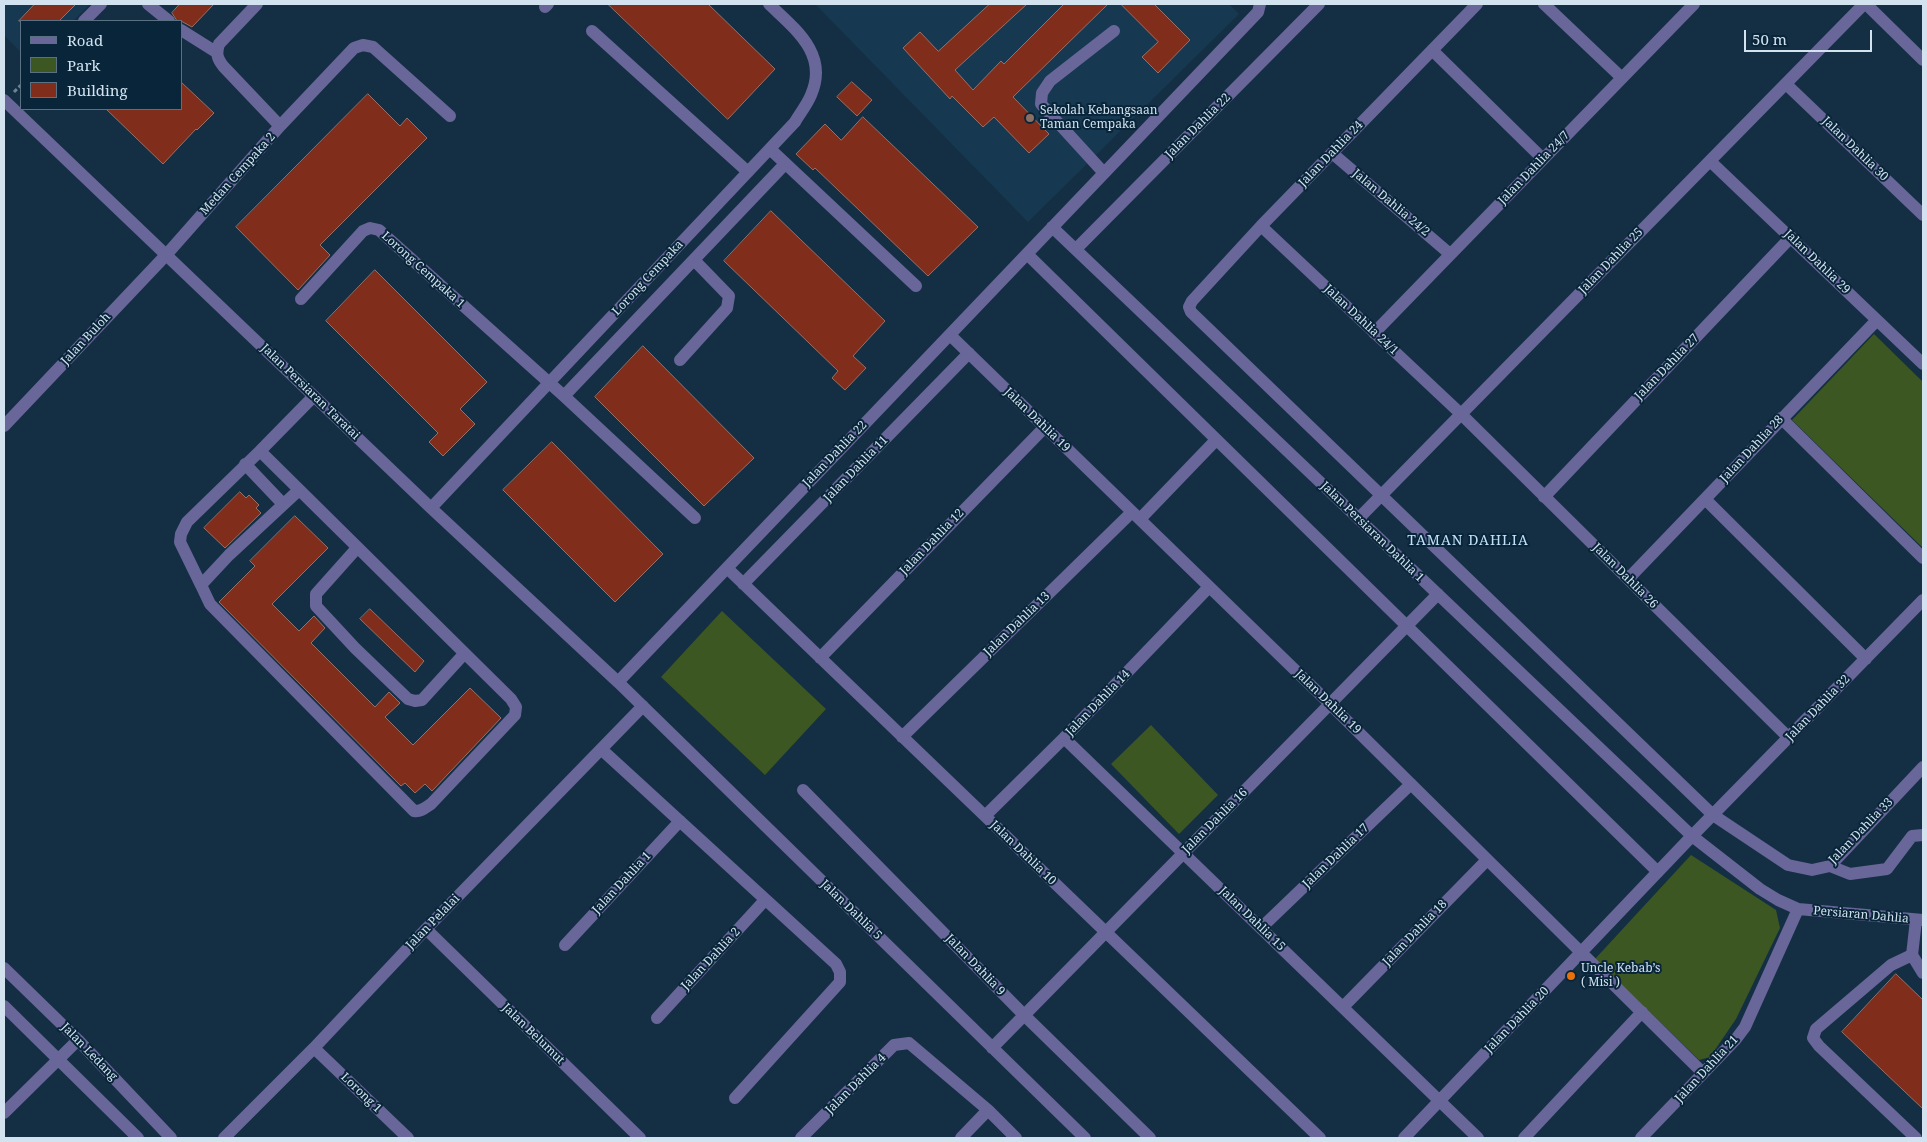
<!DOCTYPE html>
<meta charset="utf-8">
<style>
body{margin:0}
#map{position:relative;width:1927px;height:1142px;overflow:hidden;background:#142f43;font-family:"Noto Serif",serif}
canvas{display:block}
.frame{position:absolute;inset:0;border:5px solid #d2e2ef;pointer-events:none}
.legend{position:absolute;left:20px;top:20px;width:162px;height:90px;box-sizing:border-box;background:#092539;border:1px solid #597182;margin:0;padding:6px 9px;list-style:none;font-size:15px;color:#d2e2ef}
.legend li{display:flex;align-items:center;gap:10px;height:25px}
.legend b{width:25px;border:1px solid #597182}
.scale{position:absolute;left:1744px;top:30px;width:128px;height:22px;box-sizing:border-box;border:2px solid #d2e2ef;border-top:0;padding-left:6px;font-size:15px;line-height:18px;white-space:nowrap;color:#d2e2ef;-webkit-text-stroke:4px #092539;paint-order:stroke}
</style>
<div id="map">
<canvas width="1927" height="1142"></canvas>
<div class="frame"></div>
<ul class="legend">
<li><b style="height:6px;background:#69669a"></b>Road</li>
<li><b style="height:14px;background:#3c5721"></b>Park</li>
<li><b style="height:14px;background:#812d1c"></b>Building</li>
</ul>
<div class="scale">50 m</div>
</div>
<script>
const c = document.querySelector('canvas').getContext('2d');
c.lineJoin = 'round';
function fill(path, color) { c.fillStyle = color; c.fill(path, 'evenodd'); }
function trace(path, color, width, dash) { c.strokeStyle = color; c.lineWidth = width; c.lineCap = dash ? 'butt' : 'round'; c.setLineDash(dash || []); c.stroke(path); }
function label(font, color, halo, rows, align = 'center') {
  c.font = font + ' "Noto Serif",serif'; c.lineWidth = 4; c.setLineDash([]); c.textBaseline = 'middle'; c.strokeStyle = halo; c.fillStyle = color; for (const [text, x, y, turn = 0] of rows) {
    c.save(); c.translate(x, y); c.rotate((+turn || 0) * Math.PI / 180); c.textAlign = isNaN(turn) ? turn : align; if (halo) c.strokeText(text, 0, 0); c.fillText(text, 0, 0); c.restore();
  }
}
const built = new Path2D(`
 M4,4H90L73,21H21V52L4,35Z
 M815,4H1229L1239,14L1028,222Z`);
const green = new Path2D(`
 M1874,334L1923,382V548L1792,420Z
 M722,611L826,709L765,775L661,677Z
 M1151,725L1218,795L1179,834L1111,764Z
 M1691,855L1776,910L1780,928L1736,1019L1710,1057L1699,1060L1595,959Z`);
const building = new Path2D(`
 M35,4H76L59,21H19Z
 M180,4H214L192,27L181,21H177L172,13Z
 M608,4H708L775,69L728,119Z
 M990,4H1027L955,70L973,90L1001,61L1004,64L1064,4H1108L1013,97L1049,134L1029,153L994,117L983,127L952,96L950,99L903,48L920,32L938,51Z
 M1121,4H1154L1190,40L1158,73L1142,57L1158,42Z
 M181,82L214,113L197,130L196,129L163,164L106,109H181Z
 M852,82L872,100L857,116L837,97Z
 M368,94L400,126L407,118L427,138L320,245L330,255L298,290L236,227Z
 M863,117L978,227L928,276L815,168L813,170L796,154L825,124L841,140Z
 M771,211L885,321L853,356L866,368L845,390L832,378L838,371L724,261Z
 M375,270L487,382L460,409L475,424L443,456L429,442L438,433L326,321Z
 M643,346L754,458L704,506L595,397Z
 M552,442L663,554L615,602L503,490Z
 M240,492L246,498L249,495L259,505L256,508L261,513L225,548L204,528Z
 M295,516L328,548L272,604L299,631L314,616L325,628L311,643L375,707L389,692L400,703L385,717L413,745L470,688L501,718L432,791L425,784L415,793L405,783L401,786L219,602L255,566L250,561Z
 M370,609L424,661L415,672L360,619Z
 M1896,974L1923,1000V1109L1842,1032Z`);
const path = new Path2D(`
 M14,92L21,85`);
const minor = new Path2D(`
 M148,4L169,21
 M257,4L219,44C216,54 217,58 223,66L280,126
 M1477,4L1261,226L1192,301L1189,307L1191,312L1713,815L1788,865L1812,870L1830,866L1923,767
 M1544,4L1622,78
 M1866,4L1923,60
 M545,7L548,4
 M84,21L101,4
 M181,30L216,52
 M592,31L748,172
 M1432,50L1543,159
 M1786,84L1923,215
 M4,100L431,508L618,682L1085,1138
 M770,149L916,286
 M1332,153L1450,254
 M1710,161L1923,364
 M1104,173L1041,104L1042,93L1050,81L1114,31
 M1261,226L1461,414L1789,738
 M1052,227L1692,836L1760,889L1778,900L1798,909L1923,920
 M1076,249L1319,4
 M1027,254L1658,872
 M301,299L363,231L370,228L379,230L564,396L695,518
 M1374,333L1694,4
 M950,335L1330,704L1703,1073
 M680,360L727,308L729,296L694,260
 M564,396L785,164
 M1781,418L1923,558
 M4,426L167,254L280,126L354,48L363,45L373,47L450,116
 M260,451L187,522L181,534L180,542L201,585L229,555L299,490
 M245,464L283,504
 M1544,497L1791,237
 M1705,499L1866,659
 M431,508L795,122C800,113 807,105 811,95C829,54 795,29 769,4
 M1359,518L1864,4
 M1140,519L1216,440
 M357,548L316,594V606L355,648L408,699L415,701L422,700L464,654
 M727,568L1320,1138
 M1628,579L1877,320
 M743,584L969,353
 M201,585L210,604L414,811C421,812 425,808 431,804L515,715L516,707L511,699L260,451L314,396
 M820,658L1045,427
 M618,682L1258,12L1260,4
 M902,737L1132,512
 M1064,738L1478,1138
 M601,749L836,964L840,972V982L735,1098
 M803,790L1024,1015L1150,1138
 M985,816L1064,738L1209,587
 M1830,866L1850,874L1887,869L1912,836L1923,835
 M1916,920L1912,955L1923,973
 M1261,928L1411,784
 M426,929L640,1138
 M565,945L680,821
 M1912,955L1891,965L1816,1029L1813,1038L1819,1046L1916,1138
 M4,968L78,1040L171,1138
 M4,1006L138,1138
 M1343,1007L1487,860
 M657,1018L765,900
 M314,1048L408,1138
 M992,1048L1438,594
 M4,1113L78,1040
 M224,1138L314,1048L426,929L643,706
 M801,1138L894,1045L909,1043L988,1110L1016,1138
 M961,1138L988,1110
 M1404,1138L1692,836L1923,600
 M1524,1138L1642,1012
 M1641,1138L1736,1039L1745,1027L1798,909`);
const markers = [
 [1030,118,5,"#8d6e63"],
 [1571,976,5,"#e8710a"]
];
const poiNames = [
 ["Sekolah Kebangsaan",1040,111],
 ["Taman Cempaka",1040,125],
 ["Uncle Kebab’s",1581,969],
 ["( Misi )",1581,983]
];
const streetNames = [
 ["Jalan Dahlia 22",1198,126,-45],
 ["Jalan Dahlia 30",1855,149,44],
 ["Jalan Dahlia 24",1331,154,-46],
 ["Jalan Dahlia 24/7",1534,168,-46],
 ["Medan Cempaka 2",238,174,-48],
 ["Jalan Dahlia 24/2",1391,203,40],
 ["Jalan Dahlia 25",1611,261,-46],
 ["Jalan Dahlia 29",1817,262,44],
 ["Lorong Cempaka 1",423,270,42],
 ["Lorong Cempaka",648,278,-47],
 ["Jalan Dahlia 24/1",1361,320,43],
 ["Jalan Buloh",86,339,-47],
 ["Jalan Dahlia 27",1667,367,-46],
 ["Jalan Persiaran Taratai",310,392,44],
 ["Jalan Dahlia 19",1037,420,44],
 ["Jalan Dahlia 28",1752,449,-47],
 ["Jalan Dahlia 22",835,454,-46],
 ["Jalan Dahlia 11",856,469,-46],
 ["Jalan Persiaran Dahlia 1",1372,532,44],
 ["Jalan Dahlia 12",932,542,-46],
 ["Jalan Dahlia 26",1625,576,45],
 ["Jalan Dahlia 13",1017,624,-44],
 ["Jalan Dahlia 19",1328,702,44],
 ["Jalan Dahlia 14",1098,703,-46],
 ["Jalan Dahlia 32",1818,708,-46],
 ["Jalan Dahlia 16",1215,821,-45],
 ["Jalan Dahlia 33",1861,831,-46],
 ["Jalan Dahlia 10",1023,853,44],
 ["Jalan Dahlia 17",1336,856,-44],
 ["Jalan Dahlia 1",622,883,-47],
 ["Jalan Dahlia 5",851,910,44],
 ["Persiaran Dahlia",1861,915,5],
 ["Jalan Dahlia 15",1252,919,44],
 ["Jalan Pelalai",433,922,-46],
 ["Jalan Dahlia 18",1415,933,-46],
 ["Jalan Dahlia 2",711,959,-47],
 ["Jalan Dahlia 9",975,965,46],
 ["Jalan Dahlia 20",1517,1020,-46],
 ["Jalan Belumut",533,1034,44],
 ["Jalan Ledang",89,1052,46],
 ["Jalan Dahlia 21",1707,1069,-47],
 ["Jalan Dahlia 4",856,1084,-45],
 ["Lorong 1",361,1093,44]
];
const neighbourhoodNames = [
 ["TAMAN DAHLIA",1468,541]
];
fill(built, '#163851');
fill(green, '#3c5721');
fill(building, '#812d1c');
trace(building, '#967067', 1);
trace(path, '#6e8494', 3, [4, 2.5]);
trace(minor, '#69669a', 12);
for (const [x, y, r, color] of markers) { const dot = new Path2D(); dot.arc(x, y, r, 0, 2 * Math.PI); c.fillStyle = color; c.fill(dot); trace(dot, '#092539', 2); }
label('12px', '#d2e2ef', '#092539', poiNames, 'left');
label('12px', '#d2e2ef', '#092539', streetNames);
c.letterSpacing = '1px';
label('14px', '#c1e1fb', '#092539', neighbourhoodNames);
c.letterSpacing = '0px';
</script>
